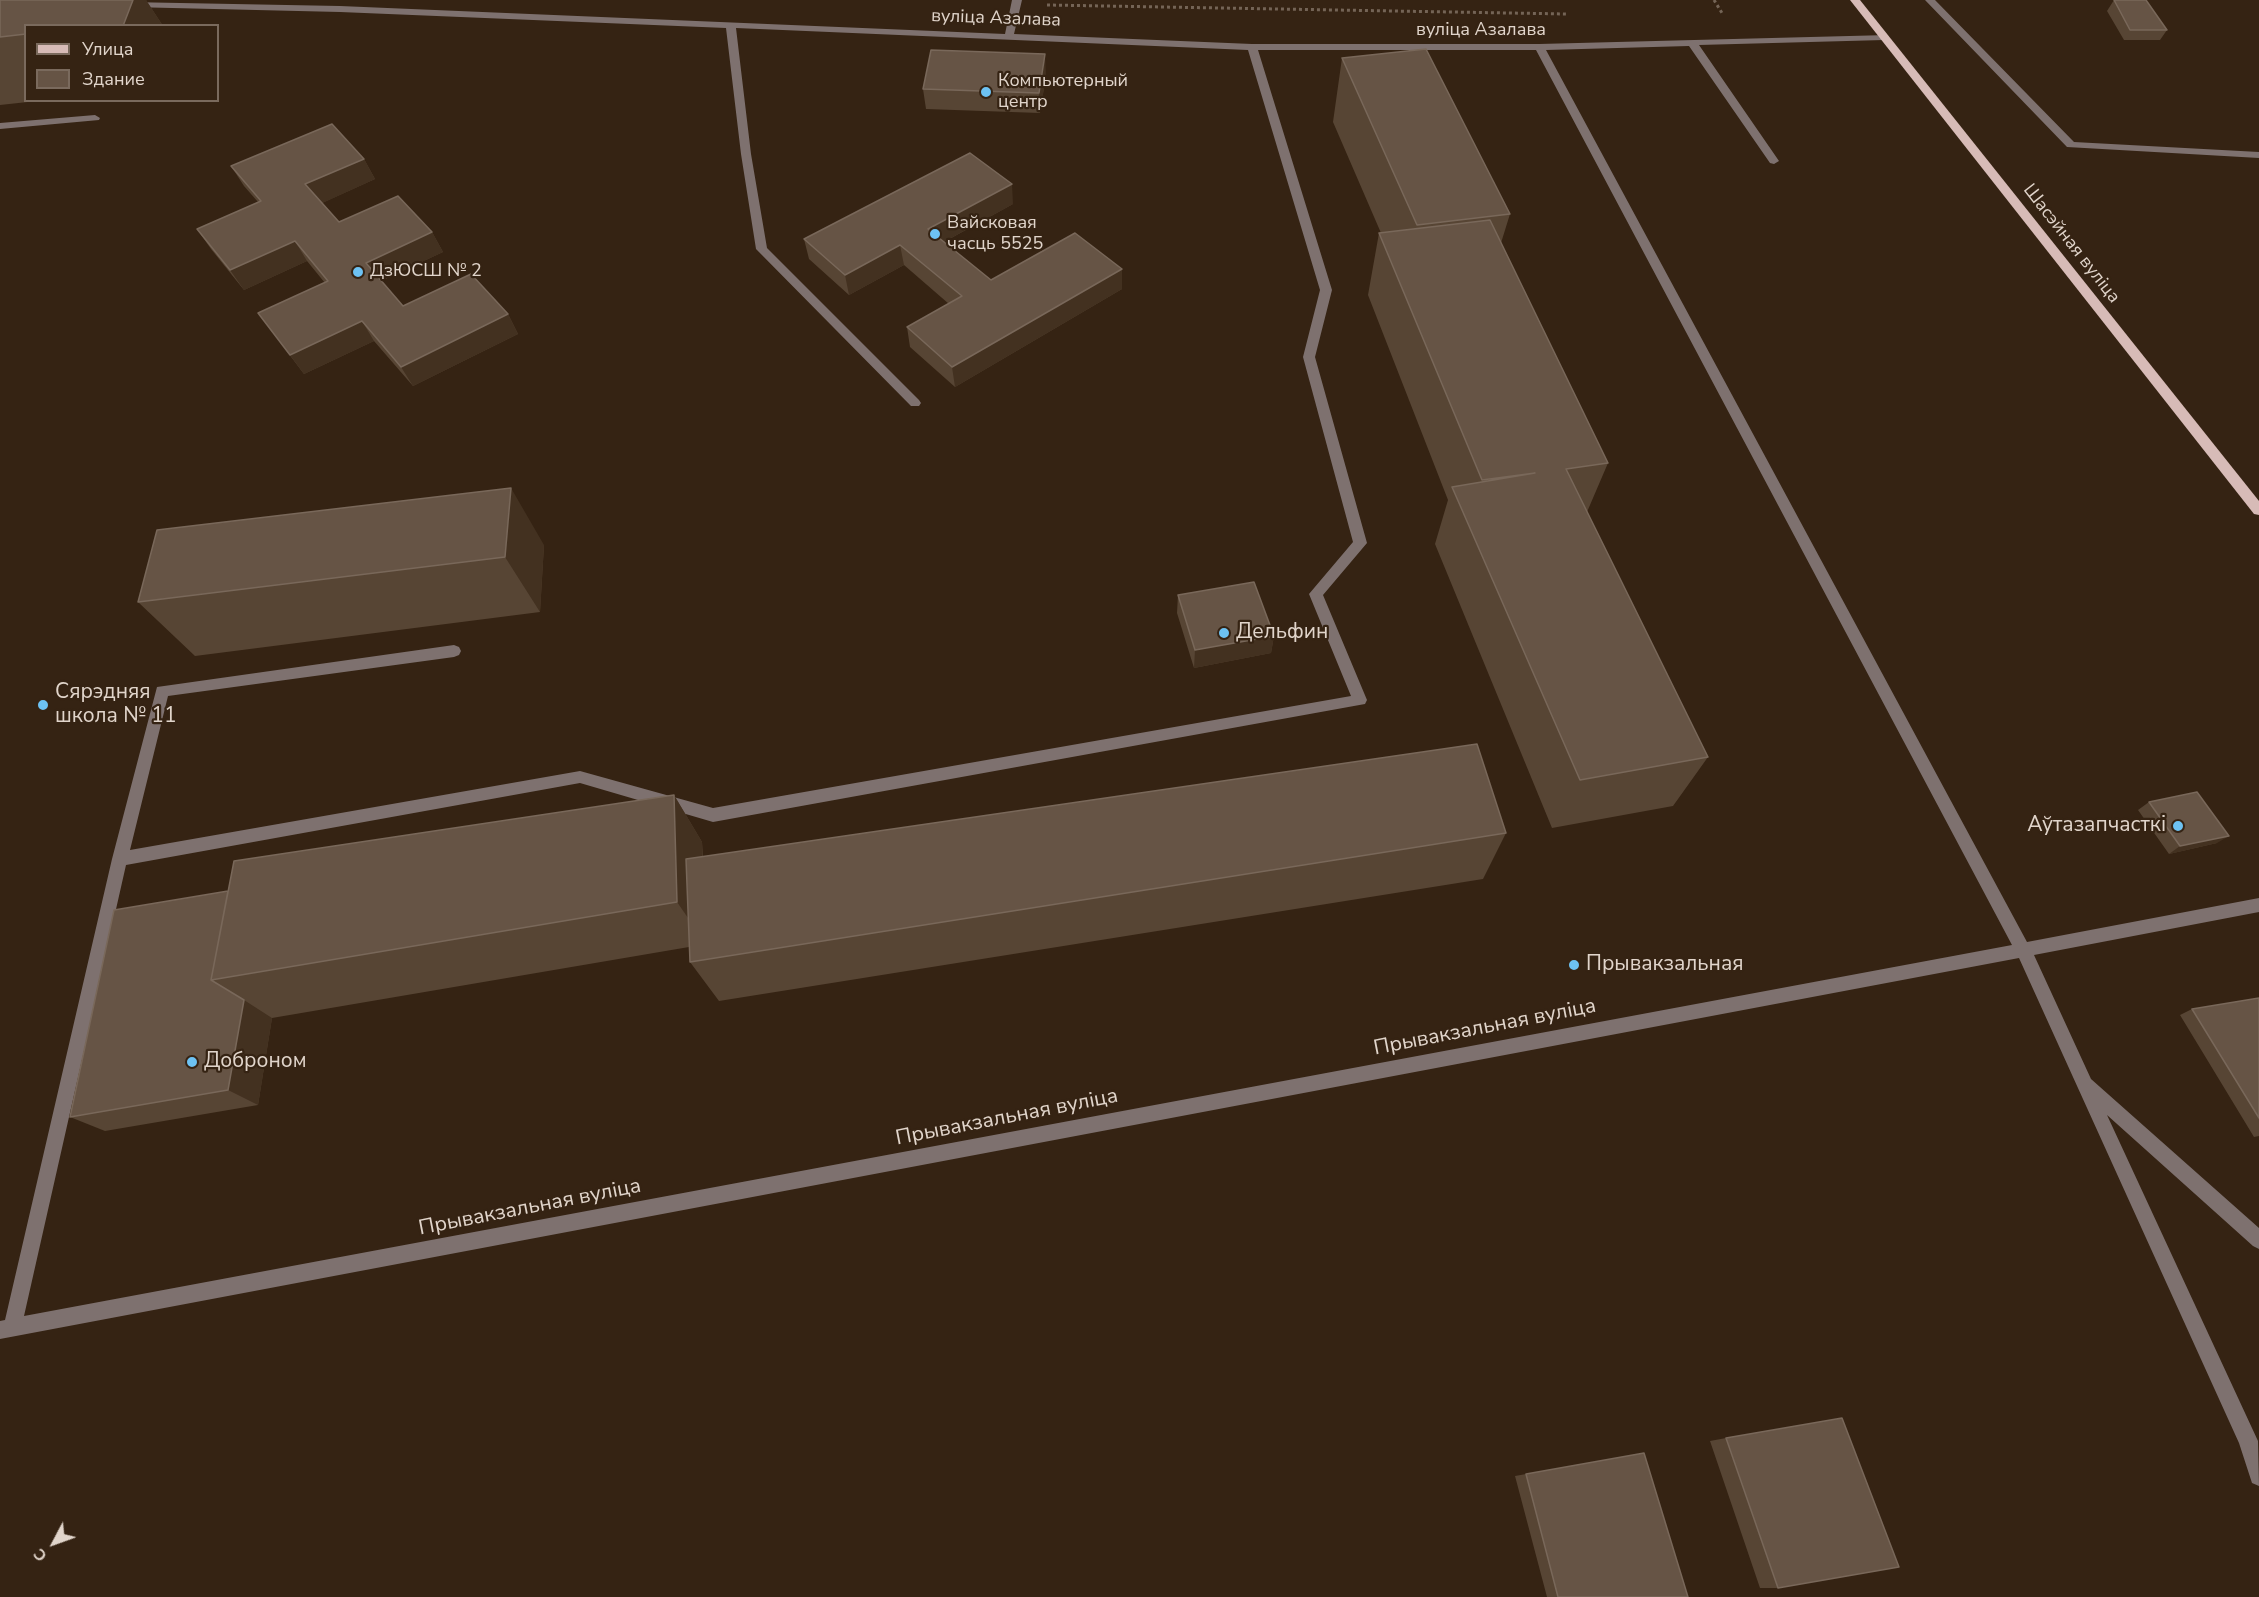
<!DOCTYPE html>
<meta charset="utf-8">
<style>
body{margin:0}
#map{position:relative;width:2259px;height:1597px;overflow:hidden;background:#352313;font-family:"Nunito Sans",sans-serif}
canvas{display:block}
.legend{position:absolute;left:24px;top:24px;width:195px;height:78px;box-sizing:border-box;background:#352313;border:2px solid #7a6a5d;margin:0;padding:8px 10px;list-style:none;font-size:18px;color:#e1d5cb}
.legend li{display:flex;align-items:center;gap:12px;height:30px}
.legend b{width:30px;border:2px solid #7a6a5d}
.north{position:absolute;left:24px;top:1513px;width:60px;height:60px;-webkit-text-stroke:4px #352313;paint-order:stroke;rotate:229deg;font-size:16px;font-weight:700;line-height:24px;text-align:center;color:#e1d5cb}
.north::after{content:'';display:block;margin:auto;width:21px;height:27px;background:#e1d5cb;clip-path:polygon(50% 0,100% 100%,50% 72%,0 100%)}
</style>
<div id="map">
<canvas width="2259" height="1597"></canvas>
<ul class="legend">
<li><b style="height:8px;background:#d7bbb7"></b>Улица</li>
<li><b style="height:16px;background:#665445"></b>Здание</li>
</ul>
<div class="north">С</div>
</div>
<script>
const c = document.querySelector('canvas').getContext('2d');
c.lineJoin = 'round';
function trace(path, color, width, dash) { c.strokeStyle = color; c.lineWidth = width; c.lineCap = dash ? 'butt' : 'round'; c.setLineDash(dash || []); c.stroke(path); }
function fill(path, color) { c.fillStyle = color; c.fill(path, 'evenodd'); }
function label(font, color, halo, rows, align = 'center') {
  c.font = font + ' "Nunito Sans",sans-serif'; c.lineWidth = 4.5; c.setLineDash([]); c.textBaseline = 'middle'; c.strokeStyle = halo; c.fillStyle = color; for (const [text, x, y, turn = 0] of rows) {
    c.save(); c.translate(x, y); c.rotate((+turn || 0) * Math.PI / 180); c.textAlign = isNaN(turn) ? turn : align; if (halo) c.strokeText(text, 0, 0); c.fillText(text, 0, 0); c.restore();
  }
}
const path = new Path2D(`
 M1714,0L1722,13
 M1047,5L1567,14`);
const minor = new Path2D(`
 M1012,0H1022L1014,34L1252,44H1539L1888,35V39L1884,40L1699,45L1779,161L1774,164L1770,163L1689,46L1546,50L2027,942L2259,898V912L2034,955L2091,1079L2259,1228V1249L2253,1246L2107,1115L2258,1441L2259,1486L2252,1483L2239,1443L2019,958L0,1339V1321L5,1320L112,859L157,687L454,645L459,647L461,651L459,655L454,657L168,696L130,850L580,771L713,808L1351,696L1309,594L1353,542L1303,357L1320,290L1248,50L736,28L751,154L767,248L919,400L921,403L919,406H911L756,249L741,154L726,28L340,12L130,7L127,6V2L340,6L1005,34ZM1258,50H1536L2012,945L24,1316L126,865L580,783L713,822L1365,704L1367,700L1323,595L1367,543L1315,357L1332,290Z
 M1925,0H1935L2074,142L2259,152V158L2067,147Z
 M95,115L100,118L99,120L0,129V123Z`);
const major = new Path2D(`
 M1850,0H1860L2259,501V515L2254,514Z`);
const wall = new Path2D(`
 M0,0H146L163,26H26V100H46L0,105Z
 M2114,0L2167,30L2160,40H2124L2107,11Z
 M1342,58L1510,214L1501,243L1608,463L1587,512L1708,757L1673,806L1552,828L1435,544L1448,500L1368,295L1379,233H1381L1333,122Z
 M1046,75L1040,113L926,109L923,89Z
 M364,159L375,179L322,203L339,222L432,232L443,252L381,281L403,306L508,314L518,334L413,386L374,341L304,374L258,313L325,283L307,261L244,290L211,249L197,229L258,202L244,186L231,166Z
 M1013,204L944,242L991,280L1122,269V289L955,387L910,347L907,327L949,304L904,265L849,295L809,259L804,239Z
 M544,545L540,612L195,656L138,602Z
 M1178,595L1274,636L1271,653L1194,668L1177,613Z
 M674,795L702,842L703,857L1506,833L1483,879L719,1001L690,962L689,947L272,1018L258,1105L105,1131L70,1117L228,891Z
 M2149,802L2217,843L2169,854L2138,810Z
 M2259,998V1136L2254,1137L2180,1015L2192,1009Z
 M1726,1438L1778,1588H1760L1710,1441Z
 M1526,1474L1688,1597H1547L1515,1476Z`);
const shadedWall = new Path2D(`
 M133,0H146L163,26H123Z
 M1045,54L1046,75L1040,113L1039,93Z
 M364,159L375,179L318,205L305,184Z
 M1012,184L1013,204L931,249L928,229Z
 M432,232L443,252L377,283L366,263Z
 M295,241L307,261L244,290L230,270Z
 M900,245L904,265L849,295L845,275Z
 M1122,269V289L955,387L952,367Z
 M508,314L518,334L413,386L401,367Z
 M362,321L374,341L304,374L290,355Z
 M511,488L544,545L540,612L505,557Z
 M1274,636L1271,653L1194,668L1195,650Z
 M674,795L702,842L706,944L677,902Z
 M2229,836L2217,843L2169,854L2180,846Z
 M244,1000L272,1018L258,1105L228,1090Z`);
const building = new Path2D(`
 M0,0H133L123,26H26V34L0,37Z
 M2114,0H2146L2167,30H2130Z
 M1426,49L1510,214L1417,225L1342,58Z
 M931,50L1045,54L1039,93L923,89Z
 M332,124L364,159L305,184L339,222L398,196L432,232L366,263L403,306L471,274L508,314L401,367L362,321L290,355L258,313L328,281L295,241L230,270L197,229L261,201L231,166Z
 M970,153L1012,184L928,229L991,280L1075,233L1122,269L952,367L907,327L962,296L900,245L845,275L804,239Z
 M1490,220L1608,463L1566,469L1708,757L1580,780L1452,487L1535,473L1482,480L1379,233Z
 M511,488L505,557L138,602L157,530Z
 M1254,582L1274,636L1195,650L1178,595Z
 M1477,744L1506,833L690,962L686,859Z
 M2197,792L2229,836L2180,846L2149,802Z
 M674,795L677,902L211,980L234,861Z
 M228,891L211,980L244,1000L228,1090L70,1117L114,910Z
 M2259,998V1118L2192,1009Z
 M1842,1418L1899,1567L1778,1588L1726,1438Z
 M1644,1453L1688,1597H1558L1526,1474Z`);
const markers = [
 [986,92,6,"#6dc2f3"],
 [935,234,6,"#6dc2f3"],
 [358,272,6,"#6dc2f3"],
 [1224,633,6,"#6dc2f3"],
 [43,705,6,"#6dc2f3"],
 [2178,826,6,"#6dc2f3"],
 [1574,965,6,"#6dc2f3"],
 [192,1062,6,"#6dc2f3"]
];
const farStreetnames = [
 ["вуліца Азалава",996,19,2],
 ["вуліца Азалава",1481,31],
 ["Шасэйная вуліца",2071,244,52]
];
const farPoinames = [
 ["Компьютерный",998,82],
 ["центр",998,103],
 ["Вайсковая",947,224],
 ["часць 5525",947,245],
 ["ДзЮСШ № 2",370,272]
];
const poiNames = [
 ["Дельфин",1236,633],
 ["Сярэдняя",55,693],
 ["школа № 11",55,717],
 ["Аўтазапчасткі",2166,826,"right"],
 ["Прывакзальная",1586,965],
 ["Доброном",204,1062]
];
const streetNames = [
 ["Прывакзальная вуліца",1485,1028,-11],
 ["Прывакзальная вуліца",1007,1118,-11],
 ["Прывакзальная вуліца",530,1208,-11]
];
trace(path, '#746456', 3, [3, 3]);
fill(minor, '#7e716f');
fill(major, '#d7bbb7');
fill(wall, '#574534');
fill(shadedWall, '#433120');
fill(building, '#665445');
trace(building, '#79685a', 1.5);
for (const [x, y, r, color] of markers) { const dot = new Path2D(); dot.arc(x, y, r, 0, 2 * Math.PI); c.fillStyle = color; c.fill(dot); trace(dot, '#352313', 2); }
label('18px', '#e1d5cb', '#352313', farStreetnames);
label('18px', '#e1d5cb', '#352313', farPoinames, 'left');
label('21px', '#e1d5cb', '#352313', poiNames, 'left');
label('21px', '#e1d5cb', '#352313', streetNames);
</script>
